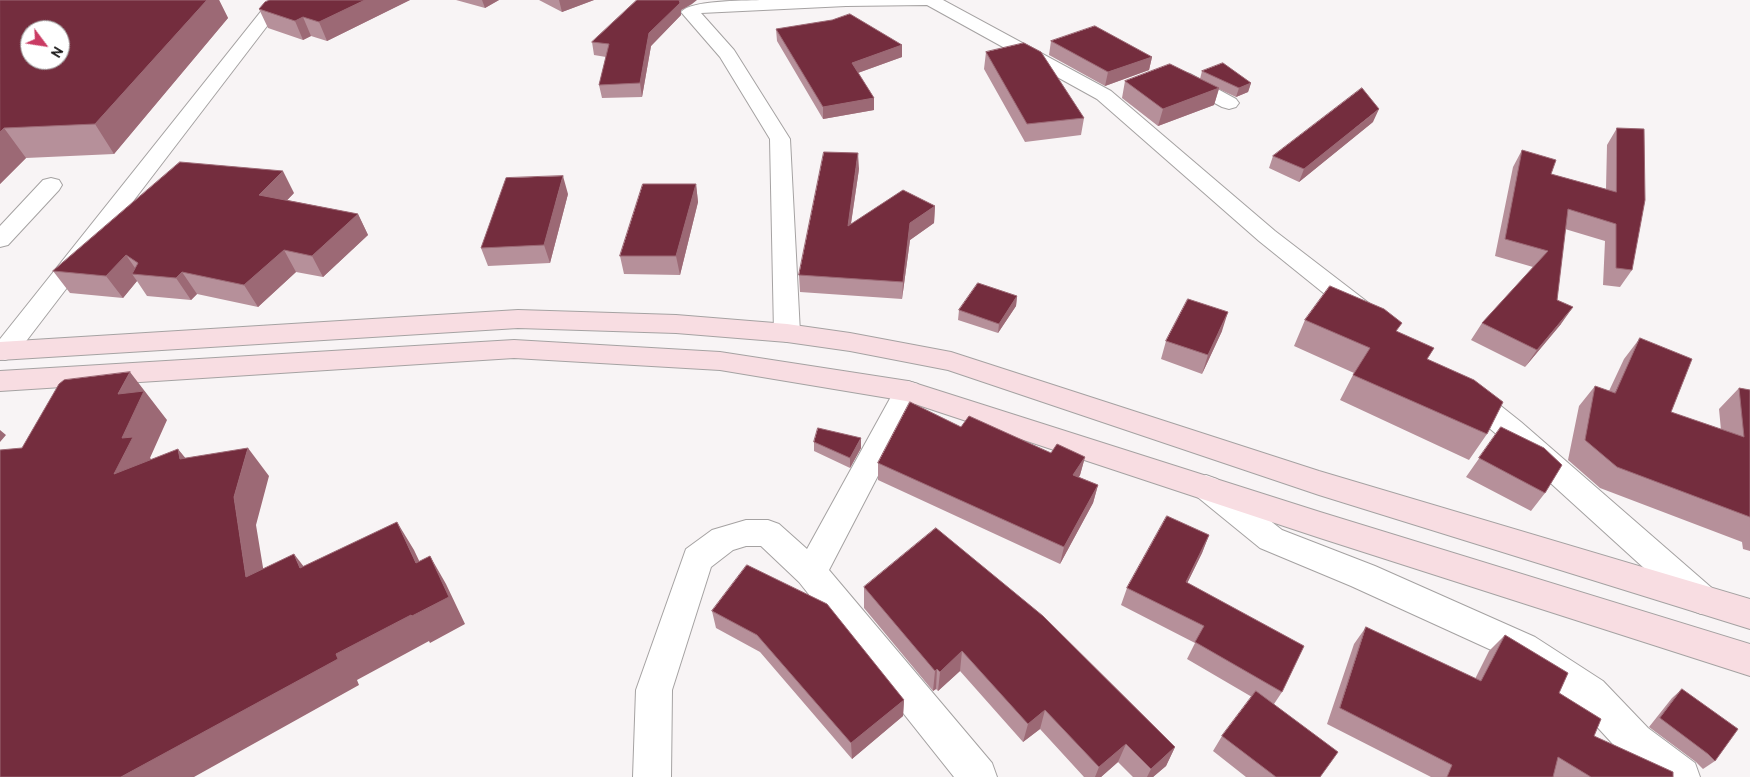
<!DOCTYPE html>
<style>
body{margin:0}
#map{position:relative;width:1750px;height:777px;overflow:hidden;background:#f8f4f5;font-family:Cabin,sans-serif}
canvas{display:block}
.north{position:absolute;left:20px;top:20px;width:50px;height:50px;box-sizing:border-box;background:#fff;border:1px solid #a1a0a0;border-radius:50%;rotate:121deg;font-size:14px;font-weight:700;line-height:20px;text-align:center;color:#141212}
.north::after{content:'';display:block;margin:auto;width:18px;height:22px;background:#c93b63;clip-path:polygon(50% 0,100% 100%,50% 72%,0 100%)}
</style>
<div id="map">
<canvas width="1750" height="777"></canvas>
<div class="north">N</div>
</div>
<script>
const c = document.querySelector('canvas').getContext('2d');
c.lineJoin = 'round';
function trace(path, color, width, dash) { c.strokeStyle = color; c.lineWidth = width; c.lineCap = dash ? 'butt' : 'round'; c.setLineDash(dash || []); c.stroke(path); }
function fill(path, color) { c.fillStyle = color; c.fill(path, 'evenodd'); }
const minor = new Path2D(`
 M270,0H287L14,357L5,360L0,359V339Z
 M760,0H943L1111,91L1275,231L1370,304L1374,310L1370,316L1361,318L1352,316L1259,241L1097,99L927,5L846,6L701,13L734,50L790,139L800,333L796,339L787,342L778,339L774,333L770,139L720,57L681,12C691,0 742,1 760,0Z
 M1183,72L1190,74L1236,99L1239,103L1236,107L1229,109L1222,107L1176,82L1174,78L1176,74Z
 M51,178L59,180L62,185L59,190L8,245L0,247V226L43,180Z
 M908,381L918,384L922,391L829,570L992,763L997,777H954L799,582L761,546H746L733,550L711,567L672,690L671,777H633L636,690L686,549L712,530L746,520H768L779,524L807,549L898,384Z
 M1467,384L1477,387L1521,422L1713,589L1718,599L1713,609L1701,614L1689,609L1501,438L1457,401L1453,394L1457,387Z
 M1206,475L1217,479L1282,530L1375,566L1535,637L1603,681L1648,728L1695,763L1700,777H1651L1622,754L1577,705L1511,659L1351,586L1260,548L1195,495L1191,487L1195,479Z`);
const secondary = new Path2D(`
 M518,310L676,315L787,324L850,333L951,352L1319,471L1750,599V629L1319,495L948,370L850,351L787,342L676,333L518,328L0,360V342Z
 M514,340L720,352L908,381L1320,512L1750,644V676L1320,538L906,401L720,370L514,358L0,391V371Z`);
const wall = new Path2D(`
 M0,0H219L228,18L114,154L26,158L0,184Z
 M270,0H410L327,41L311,36L303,40L268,28L259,9Z
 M456,0H499L485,8Z
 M539,0H594L562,12Z
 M692,4L681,10V15L651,46L642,97L602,98L599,85L606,57L594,55L592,42Z
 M776,29L902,45V57L858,73L874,98V110L823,119L777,41Z
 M1051,41L1152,57L1149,70L1105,86L1049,55Z
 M986,52L1084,118L1081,135L1025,142L984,69Z
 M1202,71L1251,83L1248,92L1236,97L1219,89L1214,105L1158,126L1122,98L1125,81L1200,79Z
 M1373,122L1299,182L1269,168L1273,156Z
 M1617,128L1632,270L1620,287L1603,285L1605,241L1565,229L1557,300L1561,324L1525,367L1471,340L1482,323L1533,267L1495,256L1513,167L1522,150L1551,174L1606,189L1607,145Z
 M859,169L851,224L935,206L934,223L910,240L902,299L800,292L799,275Z
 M696,184L698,202L680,275L624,274L620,256Z
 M294,193L287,200L358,214L368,235L323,277L296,272L258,307L197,294L191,300L147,296L137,281L123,298L70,293L53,271Z
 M568,194L550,263L488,266L481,248Z
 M1017,296L1016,306L998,333L958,320L959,310Z
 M1305,320L1397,331L1427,359L1487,434L1469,460L1340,400L1354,373L1294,346Z
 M1222,331L1202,374L1161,359L1166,341Z
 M1640,338L1671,412L1721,430L1719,409L1739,388L1750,390V551L1743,549L1742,542L1600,488L1568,460L1579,406L1595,386L1609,391L1624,359Z
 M961,427L1051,453L1085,457L1080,475L1079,477L1098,485L1093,503L1060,564L878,480V463Z
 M1501,427L1545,493L1531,511L1466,477Z
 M814,442L861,448L850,468L814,451Z
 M1209,535L1202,553L1187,583L1282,692L1274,704L1320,777H1246L1213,751L1222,736L1252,697L1187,659L1195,643L1121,605L1127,588Z
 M864,587L1175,747L1166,766L1153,777H1133L1118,762L1101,777H1084L1040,729L1023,742L960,671L938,691L936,689L933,691L864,608Z
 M712,611L904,700L903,716L852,759L760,652L716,628Z
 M1366,627L1475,679L1489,651L1505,635L1559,693L1594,736L1673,777H1431L1327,724L1354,644Z
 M1682,689L1715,761L1703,769L1696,762L1649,727L1672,698Z`);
const shadedWall = new Path2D(`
 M207,0H219L228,18L114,154L95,124Z
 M365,0H410L327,41L319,22Z
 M482,0H499L485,8Z
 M559,0H594L562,12Z
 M678,0H697L692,4L681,10V15L651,46L642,97L640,83L649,33Z
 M303,17L311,36L303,40L295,21Z
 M902,45V57L852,75V63Z
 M1152,57L1149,70L1105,86L1108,72Z
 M1251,83L1248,92L1236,97L1239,88Z
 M1219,88L1214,105L1158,126L1163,109Z
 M874,98V110L823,119V107Z
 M1379,109L1373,122L1299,182L1304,169Z
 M4,128L26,158L0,184V132Z
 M858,153L859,169L848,243V226Z
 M283,171L294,193L271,217L259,195Z
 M563,176L568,194L550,263L544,245Z
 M696,184L698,202L680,275L676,256Z
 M935,206L934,223L910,240L902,299L903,282L910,223Z
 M358,214L368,235L323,277L312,256Z
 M284,250L296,272L258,307L244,285Z
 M126,255L140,275L132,274L137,281L123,298L106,276Z
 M182,272L197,294L191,300L176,278Z
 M1017,296L1016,306L998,333L999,324Z
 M1573,307L1561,324L1525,367L1537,350Z
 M1228,312L1222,331L1202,374L1208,355Z
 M130,372L167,420L150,458L157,465L114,474L122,438L118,394Z
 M0,430L6,435L0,442Z
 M861,438V448L850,468V458Z
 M248,448L269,476L256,525L269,604L246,577L234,497Z
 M178,449L201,477L180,459Z
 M1085,457L1080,475L1069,492L1073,475Z
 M1098,485L1093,503L1060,564L1064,547Z
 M397,522L414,550L433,590L416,563Z
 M1209,535L1202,553L1179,600L1186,582Z
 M294,554L315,581L300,568Z
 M430,556L446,584L465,624L430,643L429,641L357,680L359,685L194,777H121L336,654Z
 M962,651L960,671L938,691L940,672Z
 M937,669L936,689L933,691L935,671Z
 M904,700L903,716L852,759L851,743Z
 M1045,710L1040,729L1023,742L1028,724Z
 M1126,744L1118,762L1101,777H1095L1099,767Z
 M1175,747L1166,766L1153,777H1147L1151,769Z`);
const building = new Path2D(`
 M0,0H207L95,124L4,128L0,132ZM30,30H60V60H30Z
 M270,0H365L319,22L303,17L295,21L259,9L265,2Z
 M637,0H679L680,3L649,33L640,83L599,85L609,44L592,42Z
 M850,14L902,45L852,63L874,98L823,107L776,29L832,20Z
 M1095,26L1152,57L1108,72L1051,41Z
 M1024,43L1041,52L1084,118L1027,124L986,52Z
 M1223,63L1251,83L1239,88L1202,71Z
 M1170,64L1219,88L1163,109L1125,81Z
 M1362,88L1379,109L1304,169L1273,156Z
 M1617,128L1644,129L1645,200L1632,270L1616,268V224L1568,209L1557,300L1573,307L1537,350L1482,323L1548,251L1505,239L1522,150L1556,160L1551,174L1616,192Z
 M824,152L858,153L848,226L903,190L935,206L910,223L903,282L799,275Z
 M180,162L283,171L259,195L358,214L312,256L284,250L244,285L182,272L176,278L132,274L138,263L126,255L106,276L53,271Z
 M563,176L544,245L481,248L506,178Z
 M643,184H696L676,256H620Z
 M978,283L1017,296L999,324L959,310Z
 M1330,286L1384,309L1402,323L1396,331L1434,348L1427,359L1474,380L1503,402L1487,434L1353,375L1370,348L1305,320Z
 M1188,299L1228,312L1208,355L1166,341Z
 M1640,338L1692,359L1671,412L1744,437L1739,388L1750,390V517L1617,467L1585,440L1595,386L1615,393Z
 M130,372L118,394L144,391L122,438L133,437L114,474L178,449L180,459L248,448L234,497L246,577L294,554L300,568L397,522L416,563L430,556L449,597L412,616L411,615L336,654L338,659L121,777H0V450L22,448L59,384L64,380Z
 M910,402L961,427L969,416L1051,453L1057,444L1085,457L1073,475L1098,485L1064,547L878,463Z
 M1501,427L1544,448L1562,465L1545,493L1479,458Z
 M818,428L861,438L850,458L814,442Z
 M1167,516L1209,535L1186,582L1304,646L1282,692L1195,642L1204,626L1127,588Z
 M936,528L1043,616L1175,747L1151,769L1126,744L1099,767L1045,710L1028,724L962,651L940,672L937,669L935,671L864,587Z
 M747,565L827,604L904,700L851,743L757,635L712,611Z
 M1366,627L1481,681L1505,635L1568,673L1559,693L1601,719L1594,736L1673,772V777H1591L1558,757L1553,777H1447L1452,765L1340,708Z
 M1682,689L1738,729L1715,761L1708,754L1660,718Z
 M1256,691L1338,752L1320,777H1276L1222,736Z`);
trace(minor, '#a5a2a2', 2);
trace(secondary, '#a5a2a2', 2);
fill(minor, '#fff');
fill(secondary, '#f8dde2');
fill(wall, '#b6909a');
fill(shadedWall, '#9c6975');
fill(building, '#742d3e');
trace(building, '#9c6975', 1);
</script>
